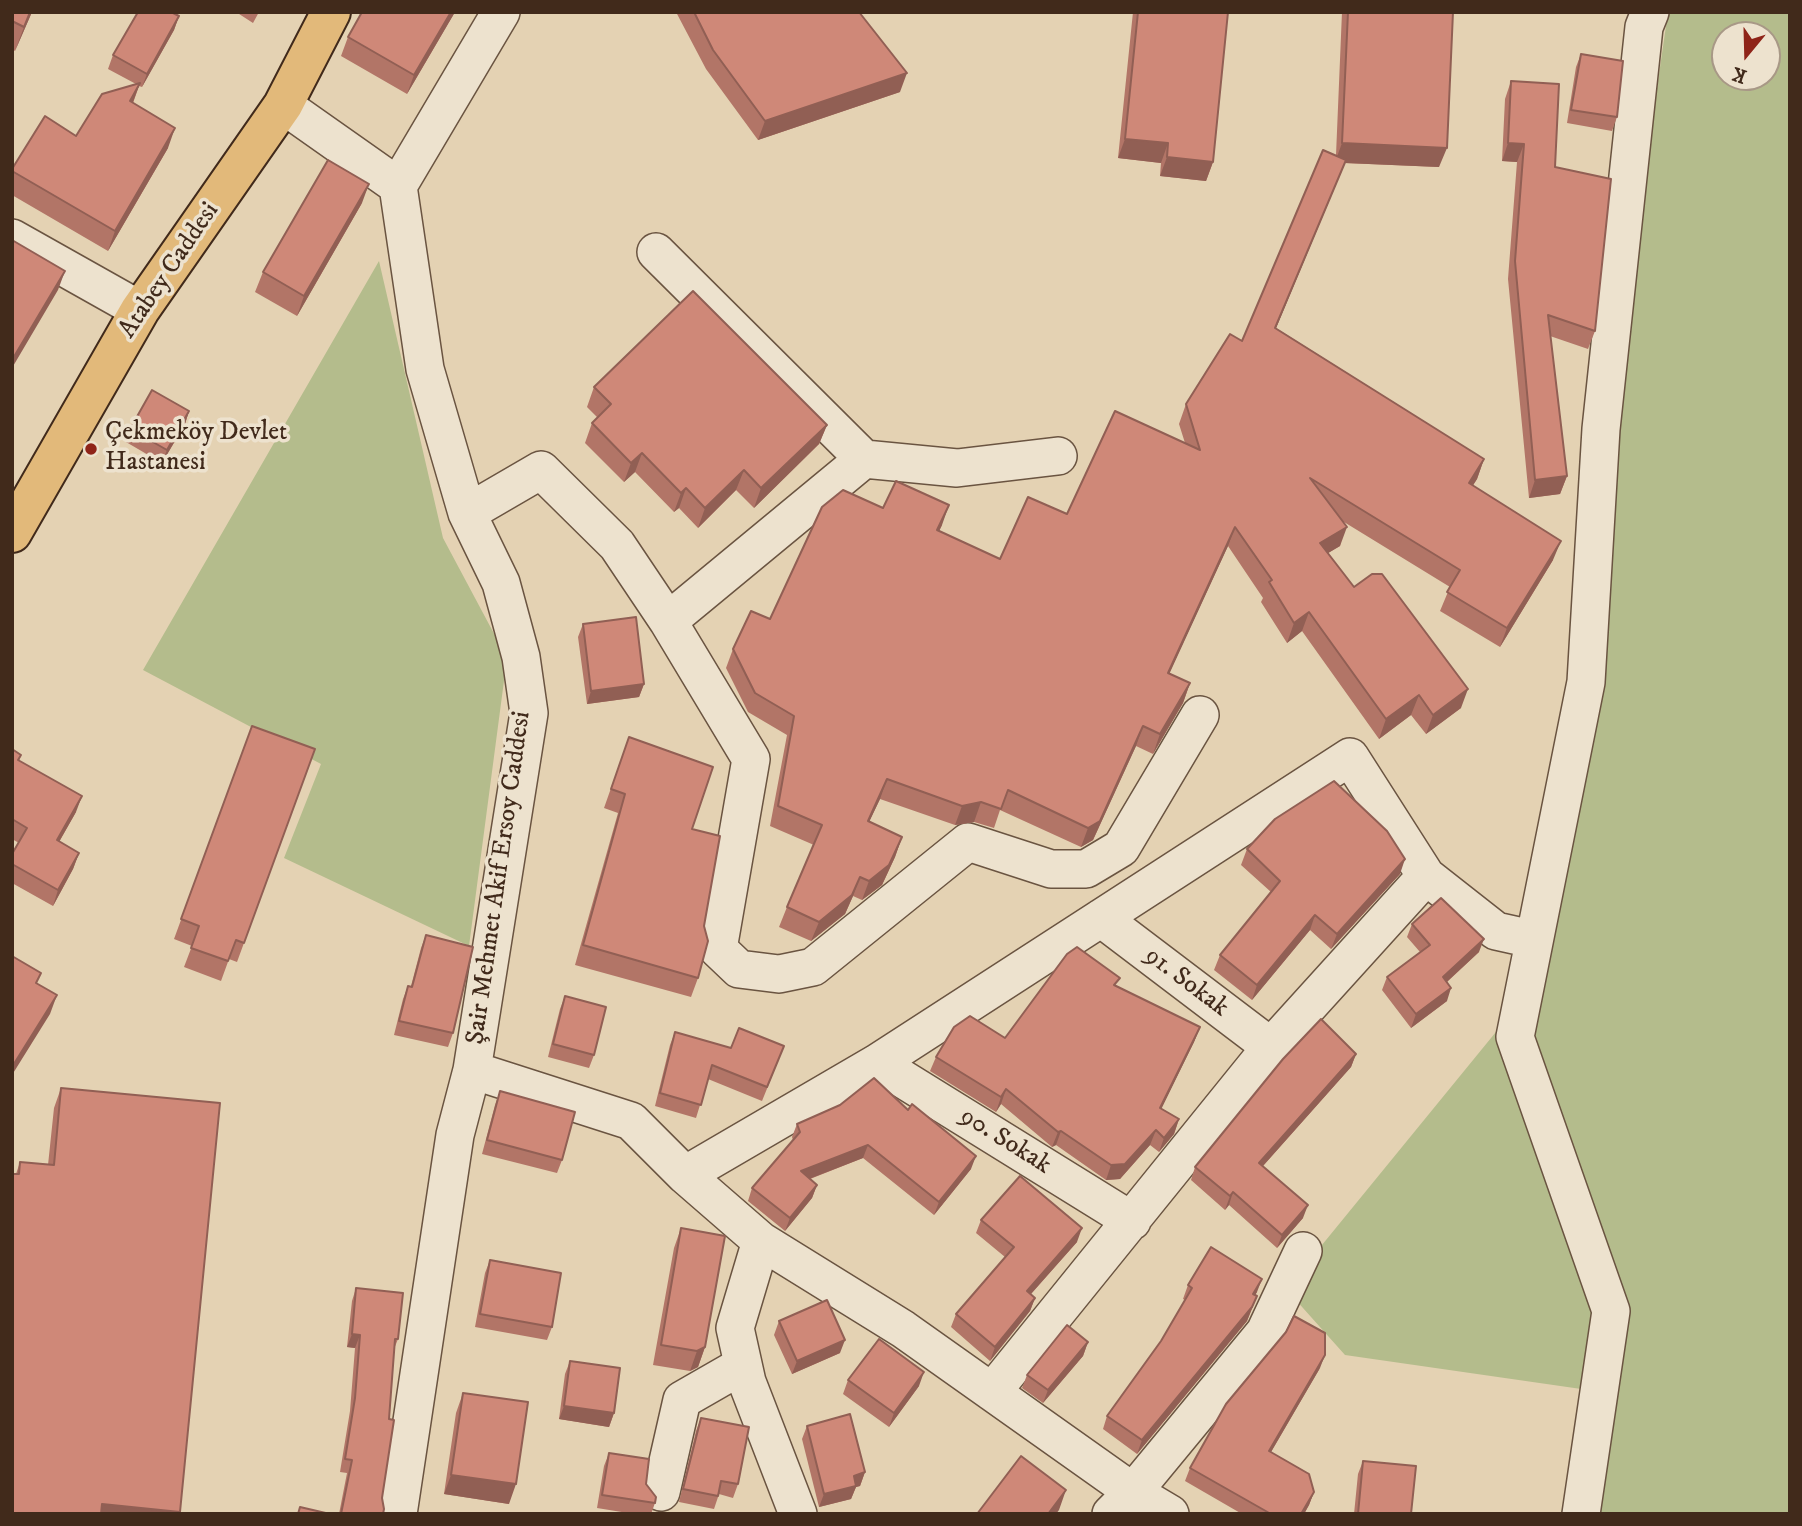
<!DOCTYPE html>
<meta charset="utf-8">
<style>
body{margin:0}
#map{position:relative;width:1802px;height:1526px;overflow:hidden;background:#e4d2b3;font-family:"IM FELL DW Pica",serif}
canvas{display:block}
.frame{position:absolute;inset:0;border:14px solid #412a1b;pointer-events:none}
.north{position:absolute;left:1711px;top:21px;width:70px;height:70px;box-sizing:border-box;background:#ede2ce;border:2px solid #a89886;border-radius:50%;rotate:199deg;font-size:19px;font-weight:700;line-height:28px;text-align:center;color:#412a1b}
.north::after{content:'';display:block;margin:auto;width:24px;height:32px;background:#8f2418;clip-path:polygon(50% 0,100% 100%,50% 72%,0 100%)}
</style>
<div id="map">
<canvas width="1802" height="1526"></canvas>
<div class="frame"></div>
<div class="north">K</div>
</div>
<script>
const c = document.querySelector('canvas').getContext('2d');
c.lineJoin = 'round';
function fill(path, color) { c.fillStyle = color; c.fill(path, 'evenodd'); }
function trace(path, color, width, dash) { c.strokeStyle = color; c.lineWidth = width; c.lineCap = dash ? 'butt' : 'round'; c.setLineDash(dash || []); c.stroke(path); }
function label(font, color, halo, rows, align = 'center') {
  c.font = font + ' "IM FELL DW Pica",serif'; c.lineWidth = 7; c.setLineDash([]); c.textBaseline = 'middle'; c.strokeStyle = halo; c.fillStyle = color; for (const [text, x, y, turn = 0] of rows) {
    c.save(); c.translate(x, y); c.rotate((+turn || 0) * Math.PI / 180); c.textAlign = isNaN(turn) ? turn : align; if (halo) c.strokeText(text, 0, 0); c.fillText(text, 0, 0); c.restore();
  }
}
const green = new Path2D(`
 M1668,12H1790V1514H1566L1609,1393L1345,1355L1286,1289L1549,967L1571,684ZM1725,35H1767V77H1725Z
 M379,261L443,538L507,658L469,946L284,858L321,764L143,670Z`);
const minor = new Path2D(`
 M283,105L398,186L425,369L467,513L501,583L521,657L529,713L472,1070L455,1135L398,1514
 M398,186L501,12
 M12,238L140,310
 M656,252L864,459
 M467,513L541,470L617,545L668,621L751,759L718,949L739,969L779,974L813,967L968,842L1051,869H1086L1121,848L1200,715
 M668,621L864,459L957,468L1058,456
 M1101,918L1271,1047
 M877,1063L1132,1221
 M472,1070L631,1121L685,1175L877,1063L1350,757L1426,876L1496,931L1532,939
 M685,1175L761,1241L903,1329L1133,1492L1111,1514
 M761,1241L735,1328L747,1382L798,1514
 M992,1392L1271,1047L1426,876
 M661,1492L682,1400L743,1365
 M1170,1514L1133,1492L1265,1332L1303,1251
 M1581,1514L1611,1311L1515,1037L1586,682L1601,429L1644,27L1650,12`);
const major = new Path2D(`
 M12,533L140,310L283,105L331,12`);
const wall = new Path2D(`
 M12,12H32L15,51L12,49Z
 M236,12H259L253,23Z
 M455,12L407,94L341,56L348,37Z
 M676,12H859L900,92L758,140L706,69Z
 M1133,12H1228L1213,162L1206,181L1160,176L1161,163L1118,158Z
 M1342,12H1453L1439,167L1345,163L1276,328L1484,459L1477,479L1473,485L1553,560L1500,647L1440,611L1450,587L1344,522L1340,546L1328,553L1354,587L1461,708L1426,734L1411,715L1379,739L1302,631L1287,643L1261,602L1263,598L1228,546L1169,673L1190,683L1183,703L1153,754L1136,746L1093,840L1081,847L1000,810L994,828L974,822L955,825L880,799L869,822L902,837L895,857L882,885L862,900L853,896L845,914L811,941L779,927L787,907L814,845L770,826L787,735L748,712L726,668L733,649L770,619L883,508L942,525L939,531L1000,559L1067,514L1185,443L1179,424L1186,404L1242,341L1336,155Z
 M179,16L174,30L142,87L139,86L133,103L168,148L108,251L12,195V169L76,136L136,84L108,69L113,55Z
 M1581,54L1617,117L1612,131L1567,123L1576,67Z
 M1511,81L1555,167L1595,331L1588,349L1550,336L1567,476L1560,494L1529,498L1508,279L1517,162L1502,161L1505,99Z
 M362,203L297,316L255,292L263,272Z
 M594,387L827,425L819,444L754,508L736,490L698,528L679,508L674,512L635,472L624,482L585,443L592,423L598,418L587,407Z
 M189,411L185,424L162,463L126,442L130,429Z
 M583,624L644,684L639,697L587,704L578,637Z
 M252,726L315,749L237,962L229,959L221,981L184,967L192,946L174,939Z
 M629,737L692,829L704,926L698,978L691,997L575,965L618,813L604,808Z
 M12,749L21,755L19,761L76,812L59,842L79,853L73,869L53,906L12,883V854L19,843L12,839Z
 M1247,849L1400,874L1331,949L1310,930L1252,1000L1214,970L1220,955L1271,892L1241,865Z
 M1412,924L1479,952L1447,982V1001L1411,1028L1382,990L1387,977L1420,952L1407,937Z
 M426,935L453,1033L448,1047L394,1035L403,999L408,986H411L421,948Z
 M1117,986L1200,1027L1194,1042L1161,1108L1179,1119L1174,1134L1159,1152L1150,1145L1120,1179L1106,1180L1056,1145L1052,1147L1001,1104L996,1112L930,1071L936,1057L1005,1038Z
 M565,996L594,1055L589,1068L548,1057L560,1009Z
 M675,1032L731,1048L779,1059L762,1101L708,1079L696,1118L655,1106L670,1045Z
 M1356,1054L1351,1067L1263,1166L1303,1218L1277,1248L1229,1205L1225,1210L1191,1180L1195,1167Z
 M61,1088L180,1514L16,1174L20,1162L48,1165L54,1108Z
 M500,1091L562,1160L557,1173L482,1154L495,1105Z
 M908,1110L971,1169L934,1215L863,1158L810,1179L817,1185L812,1198L785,1231L748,1201L752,1188L793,1140L792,1137L797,1124Z
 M981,1220L1077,1242L1031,1294L1035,1298L1030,1311L990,1361L951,1327L956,1314L1005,1257L976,1233Z
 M681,1228L705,1347L698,1367L690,1371L653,1365L674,1248Z
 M490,1260L552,1327L547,1340L475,1327L485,1273Z
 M1188,1285L1257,1292L1255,1295L1257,1296L1247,1321L1137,1454L1103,1429L1107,1416L1161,1341L1185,1300L1183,1299Z
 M356,1288L398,1339L394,1349L382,1498L383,1514H339L347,1473L340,1472L350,1411L355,1348L347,1347L352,1301Z
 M779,1321L840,1353L792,1374L774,1335Z
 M1088,1342L1083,1356L1043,1403L1022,1388L1027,1375Z
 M570,1361L614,1413L609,1427L559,1419L565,1374Z
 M1320,1368L1271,1452L1314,1492L1309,1505L1304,1514H1242L1185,1481L1190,1468Z
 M848,1380L919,1386L889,1427L843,1394Z
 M463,1393L509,1504L444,1494L456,1413Z
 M701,1418L738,1484L733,1498L719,1494L714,1509L679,1502L696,1431Z
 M807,1426L865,1472L860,1486L856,1487L851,1499L819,1507L802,1439Z
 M609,1453L646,1484L655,1503L651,1514H634L597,1508L604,1466Z
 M1363,1461L1411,1514H1354L1358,1474Z`);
const shadedWall = new Path2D(`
 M30,12H32L15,51L24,27Z
 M451,12H455L407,94L414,75Z
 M179,16L174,30L142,87L147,74Z
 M907,73L900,92L758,140L765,121Z
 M140,83L133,102L123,121L130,101Z
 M175,128L168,148L108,251L115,231Z
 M1125,139L1168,143L1161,163L1118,158Z
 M1342,143L1447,148L1439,167L1345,163L1268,347Z
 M1508,143L1524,144L1517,162L1502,161Z
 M1167,157L1213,162L1206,181L1160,176Z
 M369,184L362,203L297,316L304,296Z
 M65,271L58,290L12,368V360Z
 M189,411L185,424L162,463L167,450Z
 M827,425L819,444L754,508L761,488Z
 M642,453L635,472L624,482L631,463Z
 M1484,459L1477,479L1462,503L1469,483Z
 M744,470L736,490L698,528L705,508Z
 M1567,476L1560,494L1529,498L1535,480Z
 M686,488L679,508L674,512L681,493Z
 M949,505L942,525L930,550L937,530Z
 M1235,527L1228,546L1161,692L1168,673Z
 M1347,527L1340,546L1313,562L1320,543Z
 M1561,541L1553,560L1500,647L1507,628Z
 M1309,612L1302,631L1287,643L1294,623Z
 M1190,683L1183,703L1153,754L1160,734Z
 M644,684L639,697L587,704L591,691Z
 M1468,689L1461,708L1426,734L1433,715Z
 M1419,695L1411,715L1379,739L1386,719Z
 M1143,726L1136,746L1093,840L1081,847L1088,828Z
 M887,779L880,799L860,841L868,821Z
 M82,796L76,812L51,856L57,840Z
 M981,802L974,822L955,825L962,806Z
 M902,837L895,857L882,885L862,900L869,881Z
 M79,853L73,869L53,906L58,890Z
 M1405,859L1400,874L1331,949L1337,934Z
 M860,877L853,896L845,914L811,941L819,922Z
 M1315,915L1310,930L1252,1000L1257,985Z
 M1484,939L1479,952L1438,990L1443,977Z
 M1451,988L1447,1001L1411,1028L1416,1014Z
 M57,995L50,1014L12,1075V1067Z
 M1200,1027L1194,1042L1155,1122L1160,1108Z
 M1356,1054L1351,1067L1254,1176L1259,1163Z
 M1006,1089L1001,1104L996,1112L1001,1097Z
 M1179,1119L1174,1134L1159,1152L1164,1138Z
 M1156,1130L1150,1145L1120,1179L1106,1180L1111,1165Z
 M1061,1131L1056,1145L1052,1147L1058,1132Z
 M868,1145L863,1158L796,1184L801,1171Z
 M976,1156L971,1169L934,1215L939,1202Z
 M817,1185L812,1198L785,1231L790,1218Z
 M1233,1192L1229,1205L1225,1210L1230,1196Z
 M1308,1205L1303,1218L1277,1248L1282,1235Z
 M1082,1228L1077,1242L1022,1304L1027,1291Z
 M1262,1279L1257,1292L1248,1307L1253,1294Z
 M1257,1296L1247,1321L1137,1454L1142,1440Z
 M1035,1298L1030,1311L990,1361L995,1347Z
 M352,1334L360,1335L355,1348L347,1347Z
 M845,1340L840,1353L792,1374L797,1361Z
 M1088,1342L1083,1356L1043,1403L1048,1390Z
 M705,1347L698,1367L690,1371L697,1351Z
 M1325,1355L1320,1368L1264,1464L1269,1451Z
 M924,1372L919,1386L889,1427L894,1413Z
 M564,1406L614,1413L609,1427L559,1419Z
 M865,1472L860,1486L856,1487L851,1499L819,1507L824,1494L854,1476Z
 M451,1475L516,1484L509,1504L444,1494Z
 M1066,1490L1059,1510L1056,1514H1048Z
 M1314,1492L1309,1505L1304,1514H1301Z
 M102,1504L180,1512V1514H99Z`);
const building = new Path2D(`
 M12,12H30L24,27L12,21Z
 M138,12H171L179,16L147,74L113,55Z
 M362,12H451L414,75L348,37Z
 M694,12H859L907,73L765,121L713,50Z
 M1138,12H1228L1213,162L1167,157L1168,143L1125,139Z
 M1348,12H1453L1447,148L1342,143Z
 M1581,54L1623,61L1617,117L1571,110Z
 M1511,81L1559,84L1555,167L1611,179L1595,331L1548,315L1567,476L1535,480L1515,261L1524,144L1508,143Z
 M140,83L130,101L175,128L115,231L12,171V169L45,116L76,136L102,94Z
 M1323,150L1346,160L1275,328L1484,459L1469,483L1561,541L1507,628L1447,592L1460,570L1310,478L1347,527L1320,543L1354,587L1372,574H1382L1468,689L1433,715L1419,695L1386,719L1309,612L1294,623L1269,582L1272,580L1235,527L1168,673L1190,683L1160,734L1143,726L1100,821L1088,828L1008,790L1001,809L981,802L962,806L887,779L868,821L902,837L889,865L869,881L860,877L852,895L819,922L787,907L822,825L778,806L794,716L755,693L733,649L751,611L770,619L822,507L843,490L883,508L896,481L949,505L937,530L1000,559L1028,497L1067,514L1115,411L1200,450L1186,404L1230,334L1242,341Z
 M328,160L369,184L304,296L263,272Z
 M12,240L65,271L12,360Z
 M693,291L827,425L761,488L744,470L705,508L686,488L681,493L642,453L631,463L592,423L611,404L594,387Z
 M152,390L189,411L167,450L130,429Z
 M636,617L644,684L591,691L583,624Z
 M252,726L315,749L244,943L236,940L228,961L191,948L199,926L181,919Z
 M629,737L713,767L692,829L720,836L704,926L708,941L698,978L583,945L625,794L611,789Z
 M12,749L21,755L18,760L82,796L57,840L79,853L58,890L12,864V854L27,828L12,819Z
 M1334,781L1387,831L1405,859L1337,934L1315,915L1257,985L1220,955L1280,881L1247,849L1275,819Z
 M1441,898L1484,939L1443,977L1451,988L1416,1014L1387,977L1430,945L1412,924Z
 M426,935L473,947L453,1033L399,1021L408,986L412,987Z
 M1077,947L1120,978L1114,985L1200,1027L1160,1108L1179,1119L1164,1138L1156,1130L1125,1164L1111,1165L1061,1131L1058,1132L1006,1089L1001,1097L936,1057L954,1027L970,1016L1005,1038L1067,954Z
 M12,956L41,973L36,983L57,995L12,1067Z
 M565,996L606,1007L594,1055L553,1044Z
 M1321,1019L1356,1054L1259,1163L1308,1205L1282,1235L1233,1192L1230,1196L1195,1167L1283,1059Z
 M739,1028L784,1046L767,1087L712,1065L701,1105L660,1093L675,1032L731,1048Z
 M874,1078L908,1110L912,1104L976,1156L939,1202L868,1145L801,1171L817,1185L790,1218L752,1188L800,1132L797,1124L840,1105Z
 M61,1088L220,1103L180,1512L102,1504L101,1514H12V1174H19L20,1162L54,1165Z
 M500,1091L575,1112L562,1160L487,1140Z
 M1020,1176L1082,1228L1027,1291L1035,1298L995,1347L956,1314L1014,1247L981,1220Z
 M681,1228L725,1236L705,1347L697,1351L661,1345Z
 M1211,1247L1262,1279L1253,1294L1257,1296L1252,1307L1142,1440L1107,1416L1161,1341L1192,1288L1188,1285Z
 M490,1260L561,1273L552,1327L480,1314Z
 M356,1288L403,1293L398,1339H395L389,1419L394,1420L382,1498L384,1509L383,1514H341L352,1460L345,1459L355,1398L360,1335L352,1334Z
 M827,1300L845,1340L797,1361L779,1321Z
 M1294,1316L1325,1333V1355L1269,1451L1309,1474L1314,1492L1301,1514H1271L1190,1468L1226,1404L1286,1332Z
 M1067,1325L1088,1342L1048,1390L1027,1375Z
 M879,1339L924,1372L894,1413L848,1380Z
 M570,1361L620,1368L614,1413L564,1406Z
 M463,1393L528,1402L516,1484L451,1475Z
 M850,1414L865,1472L854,1476L856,1486L824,1494L807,1426Z
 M701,1418L749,1427L738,1484L721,1481L718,1496L683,1489Z
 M609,1453L649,1459L646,1484L656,1497L655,1503L602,1495Z
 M1021,1456L1066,1490L1048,1514H977Z
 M1363,1461L1416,1466L1411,1514H1358Z
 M300,1507L330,1514H298Z`);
const markers = [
 [91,449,7,"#8f2418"]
];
const streetNames = [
 ["Atabey Caddesi",170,271,-56],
 ["Şair Mehmet Akif Ersoy Caddesi",500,878,-82],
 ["91. Sokak",1186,983,37],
 ["90. Sokak",1005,1142,32]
];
const poiNames = [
 ["Çekmeköy Devlet",105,434],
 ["Hastanesi",105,464]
];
fill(green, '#b4bc8c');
trace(minor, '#6a5441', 40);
trace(major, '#412a1b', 42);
trace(minor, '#ede2ce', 37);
trace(major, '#e2b97a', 38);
fill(wall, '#b27567');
fill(shadedWall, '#915f54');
fill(building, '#cf8878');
trace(building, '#915f54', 2);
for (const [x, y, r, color] of markers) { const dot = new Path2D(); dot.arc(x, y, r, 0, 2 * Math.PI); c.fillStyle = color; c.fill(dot); trace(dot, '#ede2ce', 2.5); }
label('26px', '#412a1b', '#ede2ce', streetNames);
label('26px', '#412a1b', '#ede2ce', poiNames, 'left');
</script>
